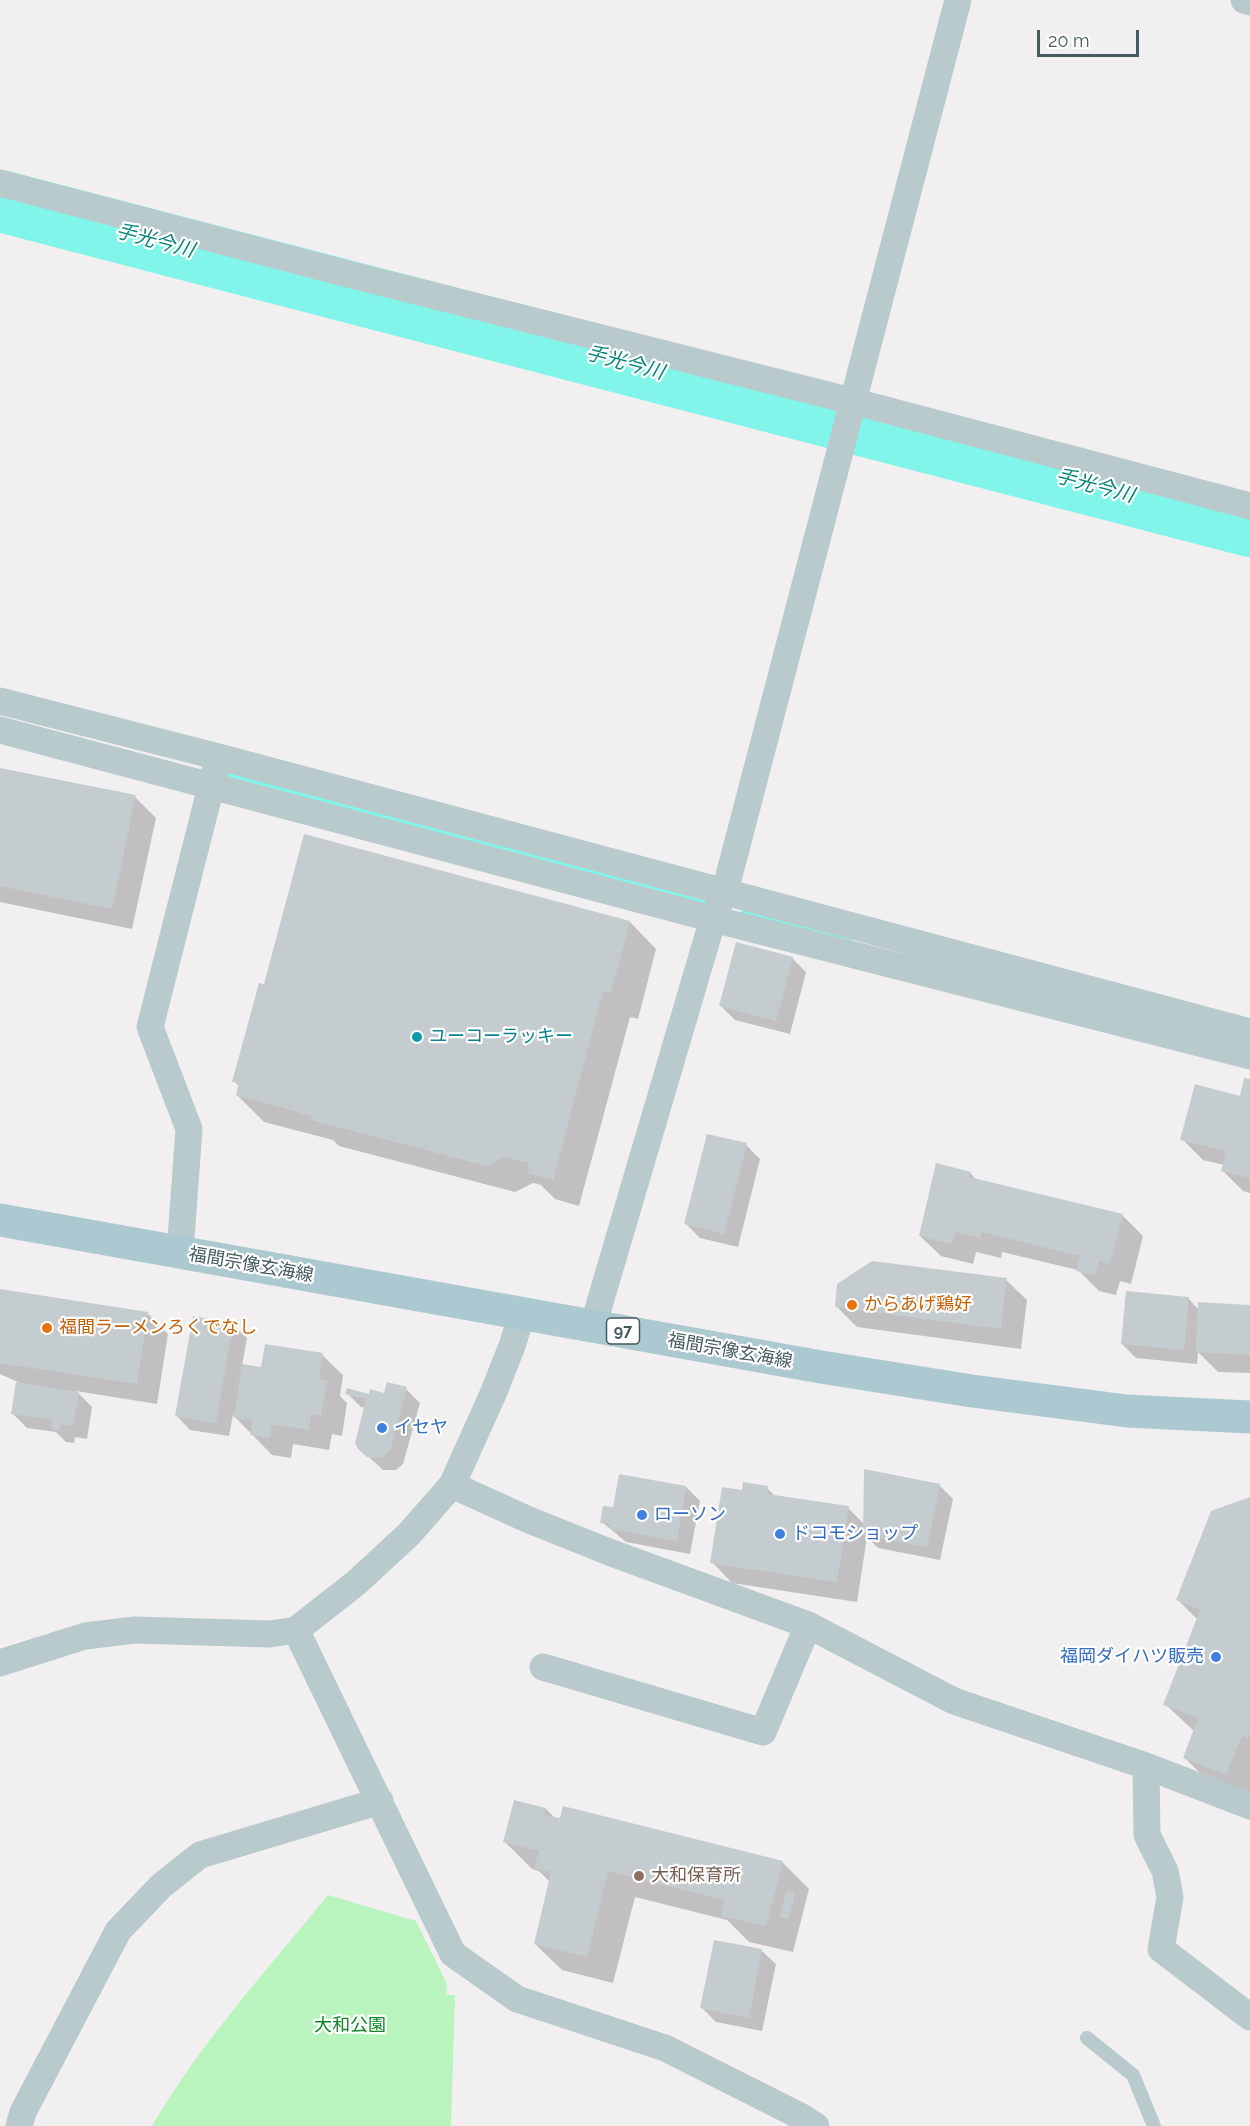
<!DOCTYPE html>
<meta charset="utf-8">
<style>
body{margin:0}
#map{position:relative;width:1250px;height:2126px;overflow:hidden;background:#f2eff0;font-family:Raleway,sans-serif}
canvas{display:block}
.scale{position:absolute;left:1037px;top:30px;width:102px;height:27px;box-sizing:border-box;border:3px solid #455a5e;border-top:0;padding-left:8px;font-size:18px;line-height:21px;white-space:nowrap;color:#455a5e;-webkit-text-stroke:4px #fff;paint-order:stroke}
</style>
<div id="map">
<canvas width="1250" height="2126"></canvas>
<div class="scale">20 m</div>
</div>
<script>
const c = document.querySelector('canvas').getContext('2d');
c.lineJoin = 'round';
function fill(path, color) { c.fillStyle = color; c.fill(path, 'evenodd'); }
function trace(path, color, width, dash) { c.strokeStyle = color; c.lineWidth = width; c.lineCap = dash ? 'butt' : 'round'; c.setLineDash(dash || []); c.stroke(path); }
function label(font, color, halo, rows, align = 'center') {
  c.font = font + ' Raleway,"Noto Sans JP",sans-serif'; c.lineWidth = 4.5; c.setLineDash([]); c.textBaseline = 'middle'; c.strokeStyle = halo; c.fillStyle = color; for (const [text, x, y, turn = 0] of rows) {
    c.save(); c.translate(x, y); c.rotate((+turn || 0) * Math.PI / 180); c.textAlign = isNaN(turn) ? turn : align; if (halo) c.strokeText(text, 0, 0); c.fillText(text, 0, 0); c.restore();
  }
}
const green = new Path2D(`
 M328,1895L416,1921L447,1984L446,1995H455L451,2126H152C201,2042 267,1970 328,1895Z`);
const shadow = new Path2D(`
 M0,769L135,797L156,818L132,929L0,902Z
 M630,922L656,949L638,1019L630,1017L579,1206L555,1199L541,1185L533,1183L515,1192L339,1146L333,1140L264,1122L237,1095L239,1086L234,1081Z
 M792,958L806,972L790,1034L735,1020L721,1006Z
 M1250,1081V1193L1243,1191L1222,1170L1224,1165L1203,1160L1182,1139L1241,1098Z
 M746,1145L760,1159L738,1247L700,1238L686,1224Z
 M970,1173L977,1180L1122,1215L1143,1236L1131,1284L1120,1281L1116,1295L1099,1291L1078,1270L1002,1252L1001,1258L976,1252L973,1264L941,1256L920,1236Z
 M1006,1280L1027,1300L1021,1349L857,1327L836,1306Z
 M0,1291L147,1313L168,1334L157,1404L76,1391L92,1407L87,1439L75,1437L74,1443L66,1442L56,1432L27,1428L13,1414L18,1382L0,1374Z
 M1188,1298L1199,1310L1250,1306V1373L1218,1372L1198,1352L1197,1364L1136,1358L1122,1344Z
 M233,1325L247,1338L242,1366L263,1369L322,1355L343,1375L340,1396L347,1403L342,1436L332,1434L329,1450L293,1444L291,1458L272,1455L233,1415L229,1436L190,1430L177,1416Z
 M406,1389L420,1403L403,1464L396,1470H383L359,1448L366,1408L361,1407L347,1393L370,1396L385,1394Z
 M939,1485L953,1499L940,1560L878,1548L867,1537L857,1602L732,1583L712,1562L743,1492L767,1488L776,1497L848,1508L864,1524Z
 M686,1487L700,1501L690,1554L626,1542L602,1522L614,1509Z
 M1250,1498V1799L1212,1785L1185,1758L1195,1732L1165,1704L1198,1620L1178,1600Z
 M546,1809L556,1819L782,1862L809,1889L793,1952L749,1942L727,1920L635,1897L613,1983L562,1970L535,1944L550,1882L539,1871L532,1869L505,1842Z
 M762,1951L776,1964L762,2031L716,2022L702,2008Z`);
const stream = new Path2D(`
 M231,777L706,901
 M746,912L847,938`);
const river = new Path2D(`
 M0,201L1250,526`);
const building = new Path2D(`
 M0,768L136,795L112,909L0,886Z
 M304,834L630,921L611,993L603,991L553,1180L527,1173L529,1163L505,1157L487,1166L311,1120L312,1116L236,1095L239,1083L232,1082L259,983L264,984Z
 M736,942L793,957L776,1021L719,1006Z
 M1244,1078L1250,1079V1178L1221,1171L1226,1151L1180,1140L1195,1084L1240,1096Z
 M707,1134L747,1143L724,1234L684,1224Z
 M936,1163L971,1172L969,1177L1123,1214L1110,1264L1099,1261L1095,1275L1076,1271L1080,1256L982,1232L980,1238L955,1232L952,1244L919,1236Z
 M872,1261L1007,1278L1001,1329L835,1307L837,1284Z
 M0,1289L148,1312L137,1384L0,1363Z
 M1126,1291L1189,1297L1184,1350L1121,1344Z
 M1198,1302L1250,1305V1355L1196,1352Z
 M193,1316L233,1323L216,1423L175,1416Z
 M265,1344L323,1353L319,1379L327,1381L321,1416L311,1414L309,1430L272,1424L270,1438L250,1435L252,1420L234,1418L242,1364L261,1367Z
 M16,1382L79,1392L73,1426L61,1424L60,1430L51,1429L52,1420L11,1414Z
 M387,1382L407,1387L390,1451L382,1457H367L358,1449L355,1443L366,1399L345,1394L347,1388L369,1394L370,1389L384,1393Z
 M864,1469L940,1484L927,1547L863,1535Z
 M619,1474L686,1486L677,1541L610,1529V1524L600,1523L603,1506L613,1507Z
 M743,1482L768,1486L767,1494L849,1506L837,1582L710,1563L722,1487L742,1490Z
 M1250,1497V1734L1248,1738L1242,1735L1226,1775L1183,1758L1198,1718L1163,1705L1200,1610L1176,1600L1211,1511Z
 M514,1800L546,1808L544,1815L560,1818L563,1806L783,1861L766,1926L721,1916L724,1900L608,1871L587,1957L534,1944L551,1872L534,1868L539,1851L503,1842Z
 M786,1891L795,1893L789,1919L780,1917Z
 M714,1940L762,1949L749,2018L700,2008Z`);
const service = new Path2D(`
 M1087,2038L1133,2075L1154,2126`);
const minor = new Path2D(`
 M1244,0L1250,2
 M0,183L340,272L852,401L1250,506
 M0,701L219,757L1250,1032
 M0,730L713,919L1250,1056
 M180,1252L189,1129L150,1027L216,767
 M593,1326L713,919L725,891L958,0
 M452,1485L529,1520L609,1552L808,1625L954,1701L1146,1766L1250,1806
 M296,1630L453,1954L517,1999L665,2048L802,2117L816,2126
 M0,1663L85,1636L135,1630L270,1634L296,1630L356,1583L409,1534L452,1485L493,1394L512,1346L522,1314
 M543,1667L763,1732L808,1625
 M1146,1766L1147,1835L1165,1871L1170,1897L1161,1949L1250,2017
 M19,2126L23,2112L118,1931L161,1886L200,1855L380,1801`);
const primary = new Path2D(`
 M0,1220L821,1367L972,1391L1127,1411L1250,1417`);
const markers = [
 [417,1037,6,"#0f9aa8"],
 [852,1305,6,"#e8710a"],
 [47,1328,6,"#e8710a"],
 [382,1428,6,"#3f7fe0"],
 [642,1515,6,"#3f7fe0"],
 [780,1534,6,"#3f7fe0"],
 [1216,1657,6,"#3f7fe0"],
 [639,1876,6,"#8d6e63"]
];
const shields = [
 [623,1331,33]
];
const shieldNames = [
 ["97",623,1331]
];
const cultureNames = [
 ["ユーコーラッキー",429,1037]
];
const streetNames = [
 ["福間宗像玄海線",251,1265,10],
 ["福間宗像玄海線",730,1351,10]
];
const foodNames = [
 ["からあげ鶏好",864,1305],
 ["福間ラーメンろくでなし",59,1328]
];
const shopNames = [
 ["イセヤ",394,1428],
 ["ローソン",654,1515],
 ["ドコモショップ",792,1534],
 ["福岡ダイハツ販売",1204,1657,"right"]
];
const educationNames = [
 ["大和保育所",651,1876]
];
const parkNames = [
 ["大和公園",350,2026]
];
const waterNames = [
 ["手光今川",155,241,15],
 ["手光今川",625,363,15],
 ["手光今川",1095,486,15]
];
fill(green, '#b9f3be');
fill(shadow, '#0003');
trace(stream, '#82f5ea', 10);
trace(river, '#82f5ea', 62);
fill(building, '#c5cccf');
trace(service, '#b9cacd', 14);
trace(minor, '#b9cacd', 27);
trace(primary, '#acc9d1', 33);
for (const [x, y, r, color] of markers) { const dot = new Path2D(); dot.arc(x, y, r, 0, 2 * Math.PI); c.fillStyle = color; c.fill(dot); trace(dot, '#fff', 2); }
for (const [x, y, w] of shields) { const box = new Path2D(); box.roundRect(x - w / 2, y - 13, w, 26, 4.5); c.fillStyle = '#fff'; c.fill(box); trace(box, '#455a5e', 1.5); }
label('bold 16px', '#455a5e', null, shieldNames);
label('18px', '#0d838f', '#fff', cultureNames, 'left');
label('18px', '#455a5e', '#fff', streetNames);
label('18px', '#c56008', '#fff', foodNames, 'left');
label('18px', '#366cbe', '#fff', shopNames, 'left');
label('18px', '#785e54', '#fff', educationNames, 'left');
label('18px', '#0e8826', '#fff', parkNames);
label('italic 20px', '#058479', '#fff', waterNames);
</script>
